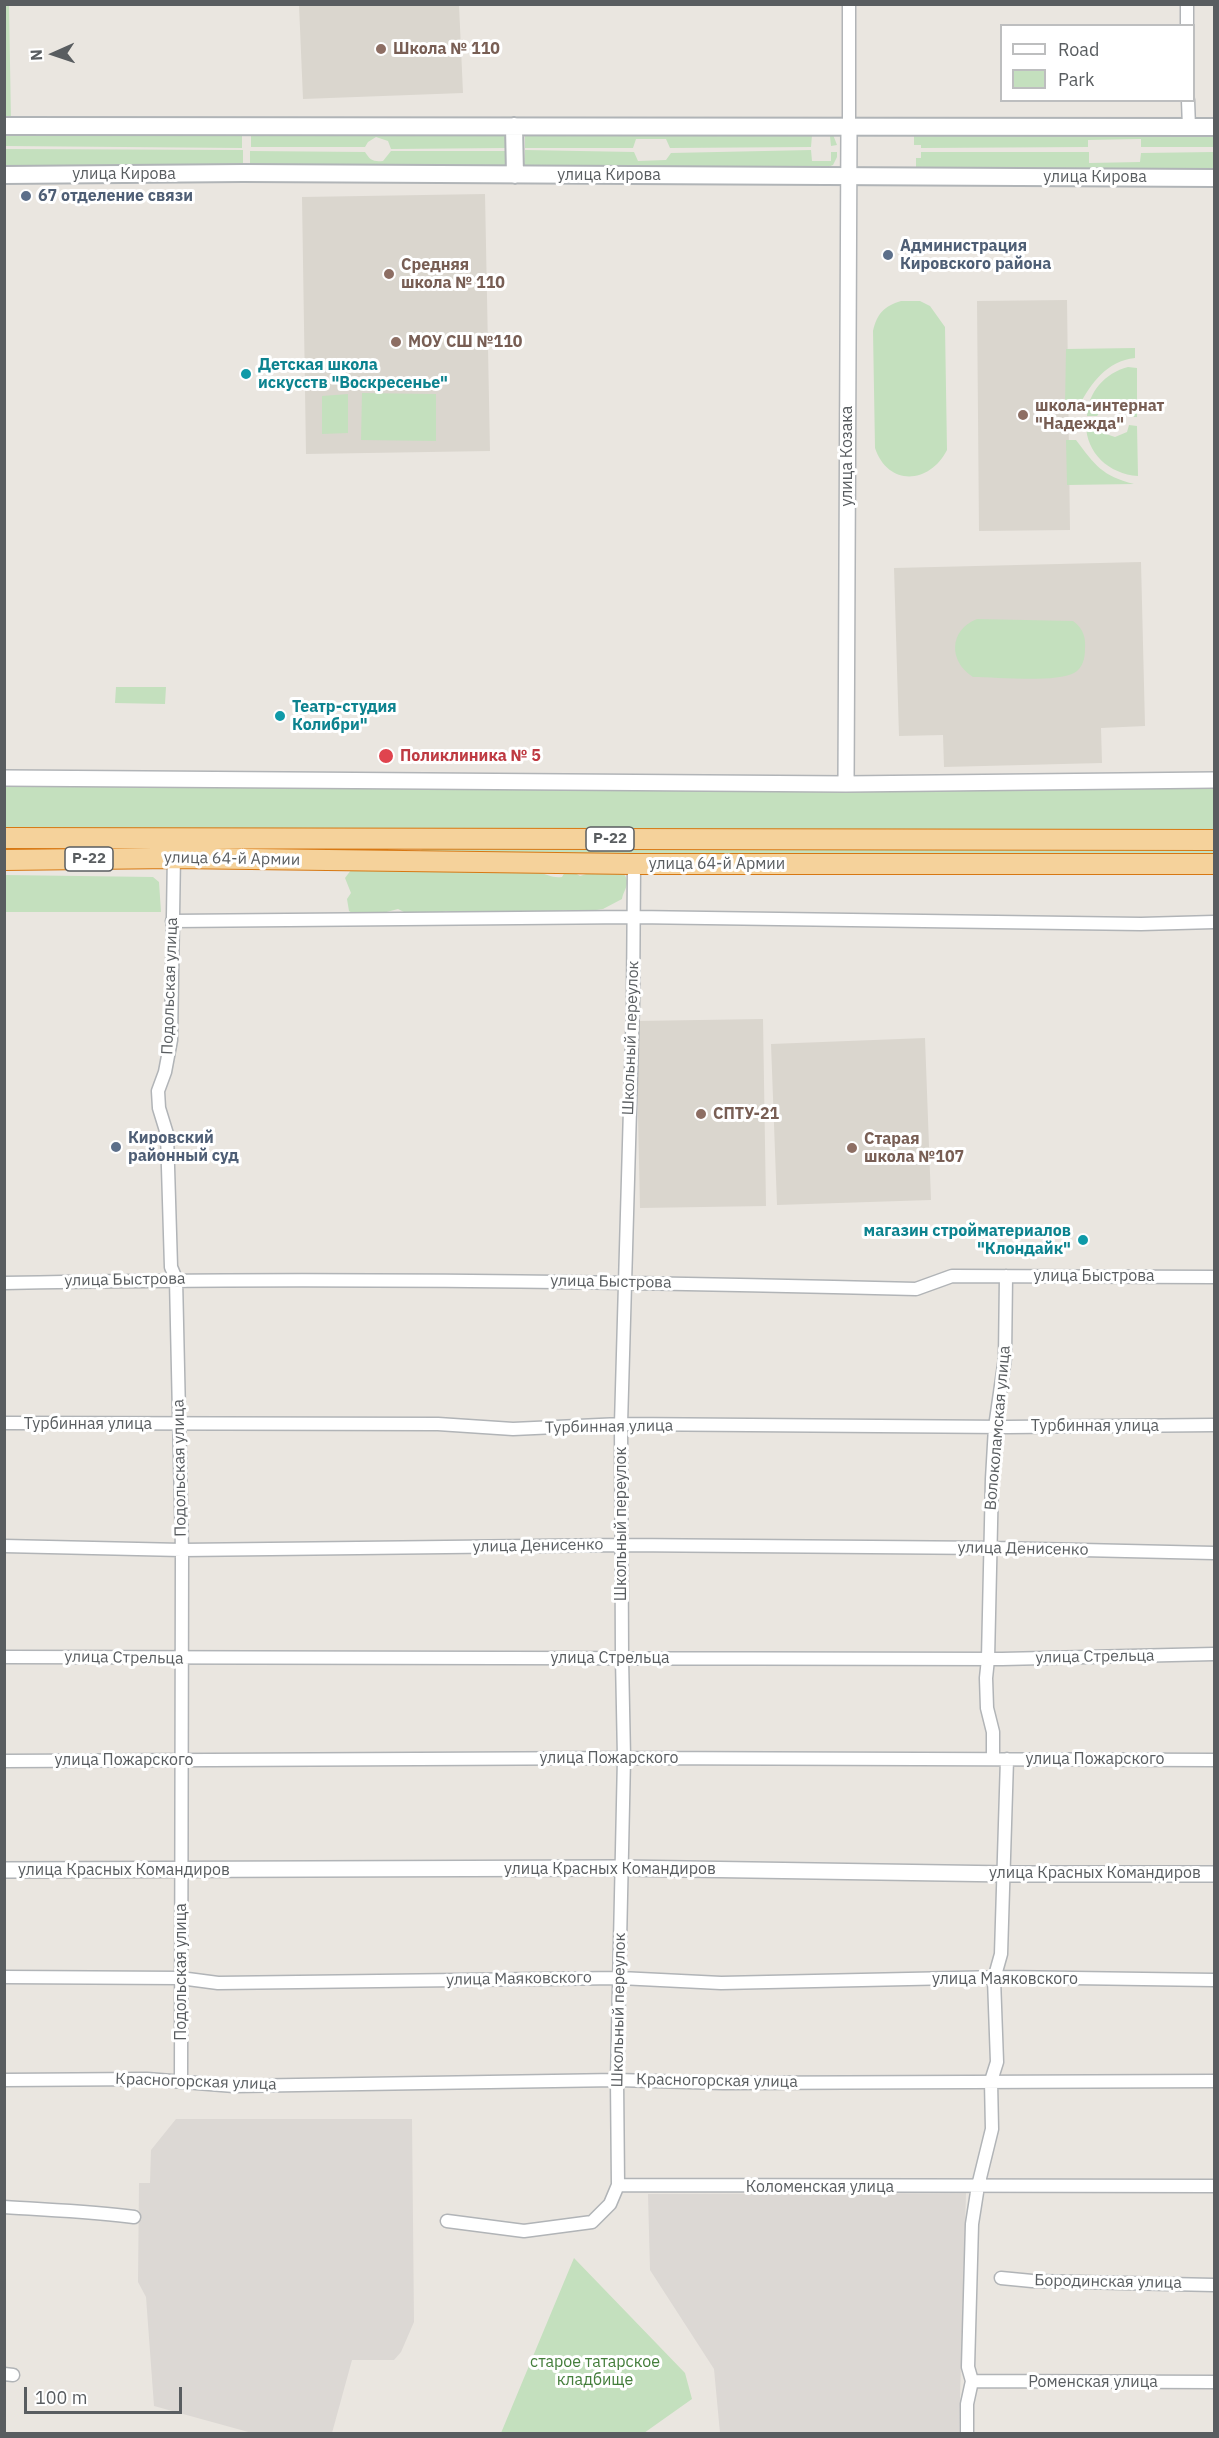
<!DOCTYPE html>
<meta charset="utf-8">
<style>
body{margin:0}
#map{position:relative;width:1219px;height:2438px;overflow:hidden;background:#eae6e0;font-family:"IBM Plex Sans",sans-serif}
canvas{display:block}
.frame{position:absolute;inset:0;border:6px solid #595d60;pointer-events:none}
.legend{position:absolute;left:1000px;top:24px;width:195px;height:78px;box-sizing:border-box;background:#fff;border:2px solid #bdbebf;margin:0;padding:8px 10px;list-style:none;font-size:18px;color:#595d60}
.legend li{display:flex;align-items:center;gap:12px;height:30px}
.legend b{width:30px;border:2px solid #bdbebf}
.north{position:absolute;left:24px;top:24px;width:60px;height:60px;-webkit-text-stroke:4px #fff;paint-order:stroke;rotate:267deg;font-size:16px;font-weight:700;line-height:24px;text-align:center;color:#595d60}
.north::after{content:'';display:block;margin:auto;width:21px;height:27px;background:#595d60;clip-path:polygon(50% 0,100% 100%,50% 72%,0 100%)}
.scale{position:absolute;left:24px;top:2387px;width:158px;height:27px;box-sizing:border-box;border:3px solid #595d60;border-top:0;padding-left:8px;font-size:18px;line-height:21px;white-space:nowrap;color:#595d60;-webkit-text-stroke:4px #fff;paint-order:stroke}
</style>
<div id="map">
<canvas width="1219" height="2438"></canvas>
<div class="frame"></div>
<ul class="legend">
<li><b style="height:8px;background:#fff"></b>Road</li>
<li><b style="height:16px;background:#c4e0be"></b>Park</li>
</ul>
<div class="north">N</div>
<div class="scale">100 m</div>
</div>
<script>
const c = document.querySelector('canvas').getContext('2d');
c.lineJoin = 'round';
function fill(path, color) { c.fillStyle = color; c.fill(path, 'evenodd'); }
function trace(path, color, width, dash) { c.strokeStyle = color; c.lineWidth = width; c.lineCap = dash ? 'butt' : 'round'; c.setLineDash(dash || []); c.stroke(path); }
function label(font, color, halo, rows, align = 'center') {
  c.font = font + ' "IBM Plex Sans",sans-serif'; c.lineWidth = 6; c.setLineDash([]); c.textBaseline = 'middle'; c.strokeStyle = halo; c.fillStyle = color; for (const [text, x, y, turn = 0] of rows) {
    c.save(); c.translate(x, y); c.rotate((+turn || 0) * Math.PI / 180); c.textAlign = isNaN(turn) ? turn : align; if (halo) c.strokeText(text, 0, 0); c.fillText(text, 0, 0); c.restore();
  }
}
const industrial = new Path2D(`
 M176,2119H412L414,2322L401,2352L394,2360H352L332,2433H252L154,2406L146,2297L138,2282L139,2183H150L151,2150Z
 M966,2193L959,2433H720L714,2369L650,2270L648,2194Z`);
const education = new Path2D(`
 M299,5H459L463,93L303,99Z
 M485,194L490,451L306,454L302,197Z
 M1067,300L1070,530L979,531L977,301Z
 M1141,562L1145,726L1101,728L1102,763L944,767L943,735L899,736L894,568Z
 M763,1019L766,1206L640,1208L636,1021Z
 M925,1038L931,1200L777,1205L771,1044Z`);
const green = new Path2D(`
 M9,4L11,123H5L4,5Z
 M5,130L242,131V148L5,146Z
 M525,130L832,132L837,145L831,146L830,136L812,135L811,147L670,148L666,139H636L633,148H525Z
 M251,132L507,134L506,148L391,149L388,141L376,137L368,142L365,147H251Z
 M914,132L1214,133V147H1141V139L1088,140V147L921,148V145H914Z
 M5,149L243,150V167H5Z
 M525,150L634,152L638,161L666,160L671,153L811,150L812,161H831V152H837V157L833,165L828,167L524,170Z
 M250,151L365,152C370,160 373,162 383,161L391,151H507V165L250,166Z
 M921,152H1089V163L1140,162L1141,153L1214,152V168L916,169V158H921Z
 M901,301H920L930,306L945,327L947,450C930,484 888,487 875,448L873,331C877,314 884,306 901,301Z
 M1135,348V358C1107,361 1091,383 1079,406H1065L1066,349Z
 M1128,367L1137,368V417H1129L1124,408L1114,403L1104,407L1097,416H1087C1088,392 1105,373 1128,367Z
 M362,393L436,394V441L361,440Z
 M348,394V433L322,434V396Z
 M1099,423L1103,433L1115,437L1127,432L1129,425L1137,426L1138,476C1109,474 1086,453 1086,424Z
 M1076,440C1095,465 1102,476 1134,484L1067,485L1066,440Z
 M977,619L1073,621C1083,628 1086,637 1085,649C1085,658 1083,668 1074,673C1056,683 996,677 973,677C948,661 949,630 977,619Z
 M116,687H166L165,704L115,703Z
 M5,784L828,791L1214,788V833L5,830Z
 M424,848L1214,849V855L423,854L420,851Z
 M361,868L475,871C483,874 490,870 499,870C511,870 527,869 539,872C548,875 552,878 562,877L565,872L572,871L580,876C590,873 623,863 627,880C628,887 623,892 622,899L603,909L583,912L564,910L548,913L480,912L471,915L446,911L432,915L408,914L398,909L375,915H355L349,911L347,899L351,893L345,878L351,870Z
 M5,875L153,877L159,882L161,912H5Z
 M574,2258L685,2373L692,2399L644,2433H501Z`);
const minor = new Path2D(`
 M1187,4V26
 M1188,100L1189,128
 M849,128V4
 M174,854L171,1040L165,1072L158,1091L159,1108L167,1134L171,1267L176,1279L182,1550L181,2082
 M172,921L634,917L1141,924L1214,922
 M4,1283C308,1277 612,1281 916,1289L952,1276L1214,1277
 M4,1423L438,1424L513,1429L621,1424L1007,1427L1214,1425
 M4,1546L182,1550L622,1545L994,1548L1214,1553
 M4,1657L1002,1659L1214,1654
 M993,1759V1732L987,1708L986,1678L988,1659L992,1479L995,1427L1005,1358L1006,1276
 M4,1761L624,1758L1214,1760
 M4,1977L180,1978L218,1983L620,1978L721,1983L1002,1977L1214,1980
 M4,2080L147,2079L234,2086L617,2080L723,2083L1214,2081
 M618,2185L1214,2186
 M4,2207C48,2210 91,2211 134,2217
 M447,2221L524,2231L592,2222L610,2204L618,2185L617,2080L624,1758L622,1658L621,1424L633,1004L634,864
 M1001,2278L1032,2281L1214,2285
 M4,2374L13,2375
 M972,2381L1214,2382
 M967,2434V2404L972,2381L968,2367L972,2224L978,2186L992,2129L991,2081L997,2062L994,1979L1001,1954L1007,1759`);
const tertiary = new Path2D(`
 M4,778L846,784L1214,780
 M846,784L849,128
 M4,1870L622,1868L1009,1874H1214`);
const secondary = new Path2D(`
 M4,126L1214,127
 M514,126L515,175
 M4,175L244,173L1214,178`);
const trunk = new Path2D(`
 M4,838L1214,840
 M4,860L174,858L634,864H1214`);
const markers = [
 [381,49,6,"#8d6e63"],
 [26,196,6,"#5c6f8a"],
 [888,255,6,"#5c6f8a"],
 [389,274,6,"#8d6e63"],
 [396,342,6,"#8d6e63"],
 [246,374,6,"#0f9aa8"],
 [1023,415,6,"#8d6e63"],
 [280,716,6,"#0f9aa8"],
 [386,756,8,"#e0444e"],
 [701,1114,6,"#8d6e63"],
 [116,1147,6,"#5c6f8a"],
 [852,1148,6,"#8d6e63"],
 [1083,1240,6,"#0f9aa8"]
];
const shields = [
 [610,839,48],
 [89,859,48]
];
const shieldNames = [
 ["Р-22",610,839],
 ["Р-22",89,859]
];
const educationNames = [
 ["Школа № 110",393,49],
 ["Средняя",401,265],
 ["школа № 110",401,283],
 ["МОУ СШ №110",408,342],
 ["школа-интернат",1035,406],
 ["\"Надежда\"",1035,424],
 ["СПТУ-21",713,1114],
 ["Старая",864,1139],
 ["школа №107",864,1157]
];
const streetNames = [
 ["улица Кирова",124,174],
 ["улица Кирова",609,175],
 ["улица Кирова",1095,177],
 ["улица Козака",847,456,-90],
 ["улица 64-й Армии",232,859,1],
 ["улица 64-й Армии",717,864],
 ["Подольская улица",170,986,-88],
 ["Школьный переулок",631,1038,-88],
 ["улица Быстрова",1094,1276],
 ["улица Быстрова",125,1280,-1],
 ["улица Быстрова",611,1282,1],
 ["Турбинная улица",88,1424],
 ["Турбинная улица",1095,1426],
 ["Турбинная улица",609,1427,-1],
 ["Волоколамская улица",998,1428,-85],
 ["Подольская улица",180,1468,-91],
 ["Школьный переулок",621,1524,-90],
 ["улица Денисенко",538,1546,-1],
 ["улица Денисенко",1023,1549,1],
 ["улица Стрельца",1095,1657,-1],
 ["улица Стрельца",124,1658,1],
 ["улица Стрельца",610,1658],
 ["улица Пожарского",609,1758],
 ["улица Пожарского",1095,1759],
 ["улица Пожарского",124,1760],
 ["улица Красных Командиров",610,1869],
 ["улица Красных Командиров",124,1870],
 ["улица Красных Командиров",1095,1873],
 ["Подольская улица",181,1972,-90],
 ["улица Маяковского",519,1979,-1],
 ["улица Маяковского",1005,1979],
 ["Школьный переулок",619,2010,-89],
 ["Красногорская улица",717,2081,1],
 ["Красногорская улица",196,2082,2],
 ["Коломенская улица",820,2187],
 ["Бородинская улица",1108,2282,1],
 ["Роменская улица",1093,2382]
];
const serviceNames = [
 ["67 отделение связи",38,196],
 ["Администрация",900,246],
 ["Кировского района",900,264],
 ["Кировский",128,1138],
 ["районный суд",128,1156]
];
const cultureNames = [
 ["Детская школа",258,365],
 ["искусств \"Воскресенье\"",258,383],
 ["Театр-студия",292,707],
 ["Колибри\"",292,725],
 ["магазин стройматериалов",1071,1231,"right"],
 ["\"Клондайк\"",1071,1249,"right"]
];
const healthNames = [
 ["Поликлиника № 5",400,756]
];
const parkNames = [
 ["старое татарское",595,2362],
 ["кладбище",595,2380]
];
fill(industrial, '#dcd8d4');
fill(education, '#dad6ce');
fill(green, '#c4e0be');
trace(minor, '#b1b4b7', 15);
trace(tertiary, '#b1b4b7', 18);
trace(secondary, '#b0b4b7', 20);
trace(trunk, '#d77813', 22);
trace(minor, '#fff', 12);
trace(tertiary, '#fff', 15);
trace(secondary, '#fff', 16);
trace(trunk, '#f5d29b', 20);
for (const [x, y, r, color] of markers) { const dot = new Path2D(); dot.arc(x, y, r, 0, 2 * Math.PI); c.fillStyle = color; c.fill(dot); trace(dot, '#fff', 2); }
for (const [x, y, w] of shields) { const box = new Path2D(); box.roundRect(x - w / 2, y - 12, w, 24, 4.5); c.fillStyle = '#fff'; c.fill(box); trace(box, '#595d60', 1.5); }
label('bold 15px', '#595d60', null, shieldNames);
label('bold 16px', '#785e54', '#fff', educationNames, 'left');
label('16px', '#595d60', '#fff', streetNames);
label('bold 16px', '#4e5e75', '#fff', serviceNames, 'left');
label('bold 16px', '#0d838f', '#fff', cultureNames, 'left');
label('bold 16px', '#be3a42', '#fff', healthNames, 'left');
label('16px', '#437d3a', '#fff', parkNames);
</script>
